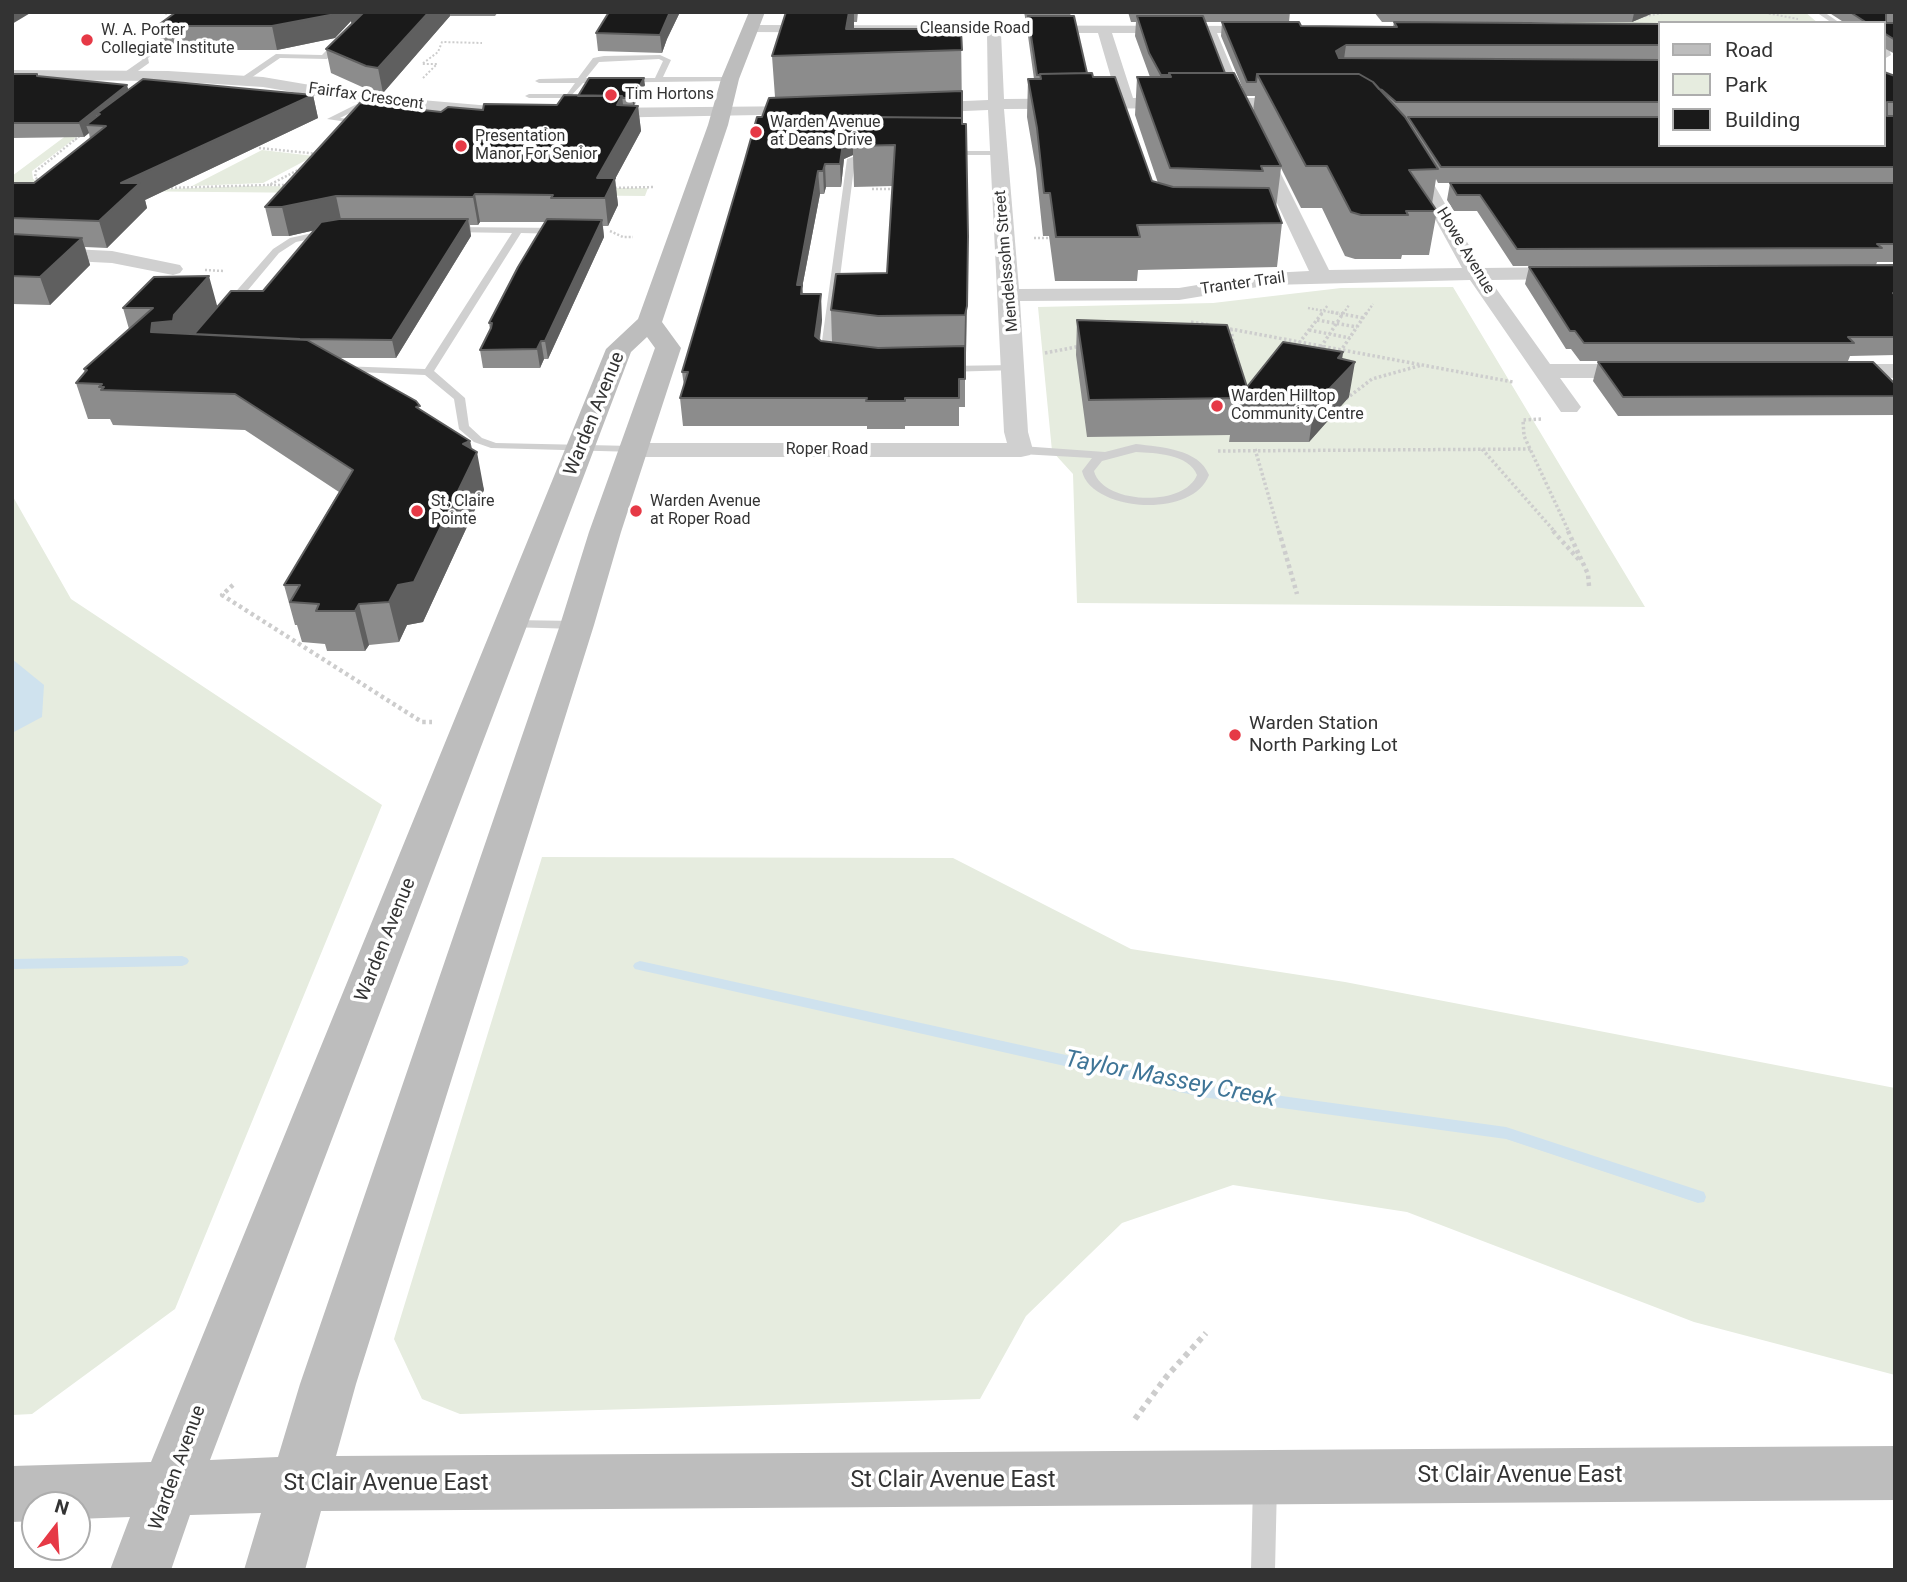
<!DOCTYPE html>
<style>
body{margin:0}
#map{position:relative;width:1907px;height:1582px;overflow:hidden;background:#fff;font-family:Roboto,sans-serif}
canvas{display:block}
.frame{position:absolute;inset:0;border:14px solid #333;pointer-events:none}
.legend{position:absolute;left:1658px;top:21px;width:228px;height:126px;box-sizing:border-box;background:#fff;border:2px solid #adadad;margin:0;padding:9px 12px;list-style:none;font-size:21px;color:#333}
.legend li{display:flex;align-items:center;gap:14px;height:35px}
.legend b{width:35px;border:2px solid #adadad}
.north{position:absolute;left:21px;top:1491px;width:70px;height:70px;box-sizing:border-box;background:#fff;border:2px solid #adadad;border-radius:50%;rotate:17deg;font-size:19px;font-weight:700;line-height:28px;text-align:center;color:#333}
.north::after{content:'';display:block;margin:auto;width:24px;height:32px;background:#e63946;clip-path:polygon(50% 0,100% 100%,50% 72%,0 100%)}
</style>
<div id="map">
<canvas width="1907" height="1582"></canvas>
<div class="frame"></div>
<ul class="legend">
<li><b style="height:9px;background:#bdbdbd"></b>Road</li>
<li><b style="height:19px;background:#e6ecdf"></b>Park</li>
<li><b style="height:19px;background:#1a1a1a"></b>Building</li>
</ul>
<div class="north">N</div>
</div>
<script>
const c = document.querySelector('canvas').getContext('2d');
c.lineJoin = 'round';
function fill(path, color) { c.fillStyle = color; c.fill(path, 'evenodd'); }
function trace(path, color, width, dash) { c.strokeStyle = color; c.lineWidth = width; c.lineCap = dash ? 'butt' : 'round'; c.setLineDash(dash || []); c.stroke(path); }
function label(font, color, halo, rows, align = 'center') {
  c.font = font + ' Roboto,sans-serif'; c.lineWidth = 7; c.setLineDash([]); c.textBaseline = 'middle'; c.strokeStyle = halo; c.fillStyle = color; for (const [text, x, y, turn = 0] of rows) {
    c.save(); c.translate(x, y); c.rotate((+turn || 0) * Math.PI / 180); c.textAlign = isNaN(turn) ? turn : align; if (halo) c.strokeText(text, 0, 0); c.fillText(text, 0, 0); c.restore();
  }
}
const green = new Path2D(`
 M1554,12H1805L1818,23L1566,24Z
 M134,85H145L32,171L33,179L39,183L12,191V176Z
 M262,150L314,156L263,183L192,186Z
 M250,186L608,188H648L645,196L108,191Z
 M1453,287L1645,607L1077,603L1073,474L1052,451L1038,307L1213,303L1341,288Z
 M12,495L71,599L382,805L175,1309L32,1414L12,1415Z
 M542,857L953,858L1131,949L1345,982L1895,1088V1375L1694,1322L1407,1212L1233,1185L1122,1223L1026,1316L980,1399L460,1414L422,1399L394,1339Z`);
const water = new Path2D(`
 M12,659L44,685L42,717L12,733Z`);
const stream = new Path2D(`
 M182,956L187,958L189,961L187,964L182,966L12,969V959Z
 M640,961L1202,1085L1506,1127L1704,1192L1706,1197L1704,1202L1698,1203L1506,1139L1202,1097L635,969L633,966L635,963Z`);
const pathFar4 = new Path2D(`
 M1679,12H1721
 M1761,12L1798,19
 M1641,17L1668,12
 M423,78L437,64H422L438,52L442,42L482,43
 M75,140L81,135`);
const pathFar3 = new Path2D(`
 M259,148L319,154
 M40,182L35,177L36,171L77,138
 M270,185H289
 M167,188L269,185L304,167
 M611,188L655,187
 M872,189H895
 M610,231L623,237H633
 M1034,238H1053
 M205,270L224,271
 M1308,308L1340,314
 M1321,314L1328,305
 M1343,314L1349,305
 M1366,314L1373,304`);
const pathFar2 = new Path2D(`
 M1331,312L1364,318
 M1317,320L1357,327
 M1191,322L1210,325
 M1225,328L1513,382
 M1231,329L1234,349
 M1309,330L1350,338
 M1299,343L1323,312
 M1321,347L1344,312
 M1340,352L1367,312
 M1045,353L1081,346
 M1346,399L1372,379L1422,365
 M1541,419L1523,420L1524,436L1569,532
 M1255,449L1279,532
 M1482,449L1555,532
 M1218,451L1532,449`);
const pathFar1 = new Path2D(`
 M1279,531L1297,594
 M1553,531L1580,561
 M1568,531L1588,574L1589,586
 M233,585L222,595L422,722H432`);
const path = new Path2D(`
 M1135,1419L1167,1376L1206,1333`);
const lane = new Path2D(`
 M163,12H170L166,15Z
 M201,12H209L148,58L149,63L128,78H122V74L142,60L141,56Z
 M364,12H371L327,59L280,58L245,82L238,80L276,54L322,55Z
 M1816,12H1824L1840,23H1832Z
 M660,55L671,60L663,77H730L734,79L730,81L583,83L569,98H529L525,96L529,94H567L575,83H539L535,81L539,79L578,78L593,58L604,56ZM659,59L663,61L655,78H586L599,62Z
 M369,98L372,102L340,118L368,121V125L327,119Z
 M873,150H876V154L855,160L829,363L824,366L819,363L847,159Z
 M944,151H998L1002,153L998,155H941V151Z
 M451,227L562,228L567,231L562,234L521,233L434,371L465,398L469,426L482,438L496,443L632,446L638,450L636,452L491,448L474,442L459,429L454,399L425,375L335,371V367L339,366L425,369L512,233L448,232V228Z
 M331,229L336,232L334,234L296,242L279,253L233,308H225V304L273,249L290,238Z
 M1015,365L1019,366V370L944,372L939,369L944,366Z
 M1136,444C1161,447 1199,449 1209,475C1192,520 1091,511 1082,471L1092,458L1021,454L1015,450L1021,446L1105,452ZM1136,452C1155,453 1189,454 1197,475C1184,508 1102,504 1094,471L1102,461Z
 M512,620L577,621L584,625L577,629L507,627L505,624L507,621Z
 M1265,1473L1273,1476L1277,1484L1275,1570H1251L1253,1484L1257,1476Z`);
const street = new Path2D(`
 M751,25L1271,26L1273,29L1266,33H1217L1244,98H1299L1307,103L1299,108H1248L1329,270L1462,268L1402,159L1405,155H1417L1482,268L1573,267L1580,269L1583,273L1580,277L1573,279L1490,280L1550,364H1640L1648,366L1651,371L1648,376L1640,378H1560L1581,407L1577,412H1561L1470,280L1270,285L1179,300L1020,301L1028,432L1033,450L1030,455L1021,457H632L623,455L620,450L623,445L632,443H1007L1004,432L988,110L919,113L911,108L919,103L988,100L987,33L746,32V26ZM1001,33H1098L1117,98L1004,99ZM1112,33H1203L1228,98H1133ZM1232,108L1309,271L1270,273L1179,288L1019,289L1004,109Z
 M1884,47L1889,48L1891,55L1884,59Z
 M12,70L168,71L263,77L375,96L491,106L499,111L491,116L375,106L263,87L168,81L12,80Z
 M809,106L815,108L817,111L815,114L593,118L585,113L593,108Z
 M12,246L112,251L180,265L183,269L180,273L173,275L112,263L12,258Z
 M1838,364H1895V378L1830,376L1827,371L1830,366Z`);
const secondary = new Path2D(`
 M749,12H765L739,79L728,125L662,322L681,348L621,532L594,625L356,1384L336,1456L1895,1446V1500L321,1511L305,1570H244L261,1513L190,1515L171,1570H110L130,1517L77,1519V1505H35V1521L12,1522V1466L151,1462L606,349L638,319L708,125L721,79ZM647,337L655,348L589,532L560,625L300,1384L278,1457L210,1460L631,352Z`);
const wall = new Path2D(`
 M176,12H498L495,16H450L383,93L371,91L331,73L326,49L352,24L351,21L335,38L277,50H164L157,26Z
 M680,12L667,39L662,53L598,51L596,33Z
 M786,12H858L857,22H854V29H961L962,118L967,281L966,353L965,360V407H959V426H905V429H867V426H683L680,398L684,386L682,372L762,117L775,97L772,56ZM853,155L854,187L893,186L887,273L831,310L832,342L821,341L820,340L822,320L803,294L802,288L820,194H824L826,187H841L844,159Z
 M1024,12H1071L1070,16L1087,73L1093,77L1152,181L1158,183L1135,115L1137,77H1150L1135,36L1136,22H1131L1128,12H1290L1289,22L1301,26L1393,27L1394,22H1382L1374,12H1652L1651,14L1632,22H1421L1660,24V60L1536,59L1660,60V145L1884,72L1895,76V262H1877L1876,265L1513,266L1477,211H1454L1447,200L1450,183H1438L1436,179L1432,204L1437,211L1429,255H1402L1401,259H1355L1345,256L1322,208H1301L1281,168L1276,208L1282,223L1277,267L1138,270L1137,281H1055L1049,236H1043L1036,169L1027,117L1028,79H1034L1028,36V22H1026ZM1205,22H1222L1221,36L1245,94L1225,73ZM1246,96H1255L1253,111Z
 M1828,12H1895V54L1884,48V23H1845Z
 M12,74L38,76L128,90L313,95L318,118L145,200L147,208L107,248L85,247L90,265L50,305L12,304V183H34L90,139L89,133L84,137L12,138Z
 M645,85L634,106H638L641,131L615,179L618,205L608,226H603L604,237L548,359H544L540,368H483L480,350L490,330L489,323L545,222H480L478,225H470L471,236L396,358H339L470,441L484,490L423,622L407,625L399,642L369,645L365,651H327L325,644L302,642L297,625H295L284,585L339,492L245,430L113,425L110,419H88L76,383L85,373L84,369L129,329L123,308L218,307L263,291L315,230L289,236H272L265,207L441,112L557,105L578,96Z
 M1895,265V355L1850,356L1848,361H1580L1571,349H1566L1525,284L1529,267Z
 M1077,320L1247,387L1343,352L1342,359L1349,397L1309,442H1229L1230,435L1087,437L1076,355Z
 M1598,362L1895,384V415L1618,416L1593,381Z`);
const shadedWall = new Path2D(`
 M12,12H32L12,24Z
 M333,12H370L354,34L351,21L335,38L277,50L272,26Z
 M429,12H450V16L383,93L378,68Z
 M670,12H680L667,39L662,53L660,35Z
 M849,12H854V35L846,29Z
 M1636,12H1652L1651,14L1632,22L1634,13Z
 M1346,45L1344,59L1334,65L1336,51Z
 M644,78L645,85L633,106V98Z
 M127,85L131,99L100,114H96L99,125H86L89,133L84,137L79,123Z
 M313,95L318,118L145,200L147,208L107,248L99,221L121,183Z
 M622,96L625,121L617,105Z
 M638,106L641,131L615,179L618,205L608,226L605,198L597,178Z
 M874,125L853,146V155L844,159L841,187L840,164L844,136Z
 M825,164L826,187L824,194L823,171Z
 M818,171L820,194L802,288L804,311L797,285Z
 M475,194L480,222L478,225L473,197Z
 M336,196L342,224L289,236L282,207Z
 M468,219L471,236L396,358L392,340Z
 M602,220L604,237L548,359L545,341Z
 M968,236L966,353L964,363L965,315Z
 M82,238L90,265L50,305L40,277Z
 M209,276L218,309L161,366L151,332L152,323L174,315Z
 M821,294L822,320L816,363L815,336Z
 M541,341L544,359L540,368L537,349Z
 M1343,352L1339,379L1355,362L1349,397L1309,442L1314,405L1338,358Z
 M470,441L473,459L477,452L484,490L423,622L407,625L399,642L389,602L463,444Z
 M359,604L369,645L365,651L355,611Z`);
const building = new Path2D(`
 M176,12H333L330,15L272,26H157Z
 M364,12H429L378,68L366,66L326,49Z
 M609,12H670L660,35L596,33Z
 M786,12H849L846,29H961L962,50L772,56Z
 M1382,12H1636L1634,13H1383Z
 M1850,12H1886V23H1895V40L1884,33V23H1867Z
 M1028,16H1074L1087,73L1040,74V75H1037Z
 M1137,16H1203L1225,73H1169V75H1161L1149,53Z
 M1222,22H1299L1301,26L1397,27L1394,22L1660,24V45H1346L1336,51L1339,58L1660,60V102H1396L1382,90L1379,89L1373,82L1359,74H1257L1256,82H1247Z
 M1884,72L1895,76V102H1887V116H1895V167H1441L1408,117H1660V145H1884Z
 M1092,73L1093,77H1115L1152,181L1173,187L1269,188L1282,223L1137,225L1140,237H1056L1050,193H1044L1037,128L1028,79H1041L1040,74Z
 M1169,73H1234L1281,166H1261L1263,171L1170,168L1137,77H1171Z
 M12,74H37V76L127,85L79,123H12Z
 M1257,74H1359L1373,82L1405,117L1438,169L1409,170L1437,211H1406L1408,215H1361L1351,212L1327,166H1306Z
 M589,78H644L633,98H623L622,96H578Z
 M143,79L313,95L121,183H140L99,221L12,218V183H34L106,126L86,125L100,114H96Z
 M962,91V118L874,117L856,122L855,132L844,136L840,164H825L823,171H818L797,285H802L801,294H821L815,336L821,341L878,348L965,346V379H959V398H905V401H866L867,398H680L688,372H682L744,163L757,117H762L769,98Z
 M564,95L622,96L617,105L638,106L597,178H615L605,198H551L553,195L475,194L473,197L336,196L282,207H265L360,103L441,112L448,107L483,110L484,104L557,105Z
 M874,117L962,118V124H966L968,236L967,306L965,315L878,316L831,310L836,274L887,273L895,145L853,146L856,122Z
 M1450,183H1895V244H1877L1882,248L1517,249L1480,195H1457Z
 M339,219H468L392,340L300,339L194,334L231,291H263L321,222Z
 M547,219L602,220L545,341H541L537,349L480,350L491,328L492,323H489L518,267Z
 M12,234L82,238L40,277L12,276Z
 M1895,265V293H1893L1895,295V337H1848L1854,343H1584L1575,331H1570L1529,267Z
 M209,276L174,315L173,321L152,323L151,332L307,340L416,401L420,406L416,407L470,441L463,444L477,452L414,582L398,585L389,602L359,604L355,611H316L319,604L290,602L300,585H284L353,470L235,394L101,390L104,387H99L102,384L76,383L87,370L84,369L153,308H123L154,277Z
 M1077,320L1227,325L1247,387L1283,342L1343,352L1338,358L1355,362L1314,405H1233L1239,398L1089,400Z
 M1598,362H1873L1895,384V396L1623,397Z`);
const markers = [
 [87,40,7,"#e63946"],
 [611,95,7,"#e63946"],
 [756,132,7,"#e63946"],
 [461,146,7,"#e63946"],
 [1217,406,7,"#e63946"],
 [417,511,7,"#e63946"],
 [636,511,7,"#e63946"],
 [1235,735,7,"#e63946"]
];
const farStreetnames = [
 ["Cleanside Road",975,29],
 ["Fairfax Crescent",366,97,8],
 ["Howe Avenue",1465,251,59],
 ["Mendelssohn Street",1007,261,-95],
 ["Tranter Trail",1243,284,-8],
 ["Roper Road",827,450]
];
const farPoinames = [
 ["W. A. Porter",101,31],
 ["Collegiate Institute",101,49],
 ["Tim Hortons",625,95],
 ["Warden Avenue",770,123],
 ["at Deans Drive",770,141],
 ["Presentation",475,137],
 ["Manor For Senior",475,155],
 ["Warden Hilltop",1231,397],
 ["Community Centre",1231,415],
 ["St. Claire",431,502],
 ["Pointe",431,520],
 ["Warden Avenue",650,502],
 ["at Roper Road",650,520]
];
const streetNames = [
 ["Warden Avenue",595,414,-68],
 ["Warden Avenue",386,940,-68],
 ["Warden Avenue",178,1468,-70]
];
const poiNames = [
 ["Warden Station",1249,724],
 ["North Parking Lot",1249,746]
];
const nearStreetnames = [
 ["St Clair Avenue East",1520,1476],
 ["St Clair Avenue East",953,1481],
 ["St Clair Avenue East",386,1484]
];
const nearWaternames = [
 ["Taylor Massey Creek",1170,1080,11]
];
fill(green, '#e6ecdf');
fill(water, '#cfe2ee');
fill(stream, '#cfe2ee');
trace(pathFar4, '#cdcdcd', 2, [2, 2]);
trace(pathFar3, '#cdcdcd', 2.5, [2, 2]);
trace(pathFar2, '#cdcdcd', 3.5, [2.5, 2.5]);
trace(pathFar1, '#cdcdcd', 4.5, [3.5, 3.5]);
trace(path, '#cdcdcd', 6, [5, 5]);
fill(lane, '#d0d0d0');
fill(street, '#d0d0d0');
fill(secondary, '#bdbdbd');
fill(wall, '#8c8c8c');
fill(shadedWall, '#5f5f5f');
fill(building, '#1a1a1a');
trace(building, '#5f5f5f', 2);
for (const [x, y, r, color] of markers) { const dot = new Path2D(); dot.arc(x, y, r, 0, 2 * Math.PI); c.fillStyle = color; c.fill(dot); trace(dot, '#fff', 2.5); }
label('16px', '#333', '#fff', farStreetnames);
label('16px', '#333', '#fff', farPoinames, 'left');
label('19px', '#333', '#fff', streetNames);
label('19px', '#333', '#fff', poiNames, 'left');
label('23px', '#333', '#fff', nearStreetnames);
label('italic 24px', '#3f7597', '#fff', nearWaternames);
</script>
